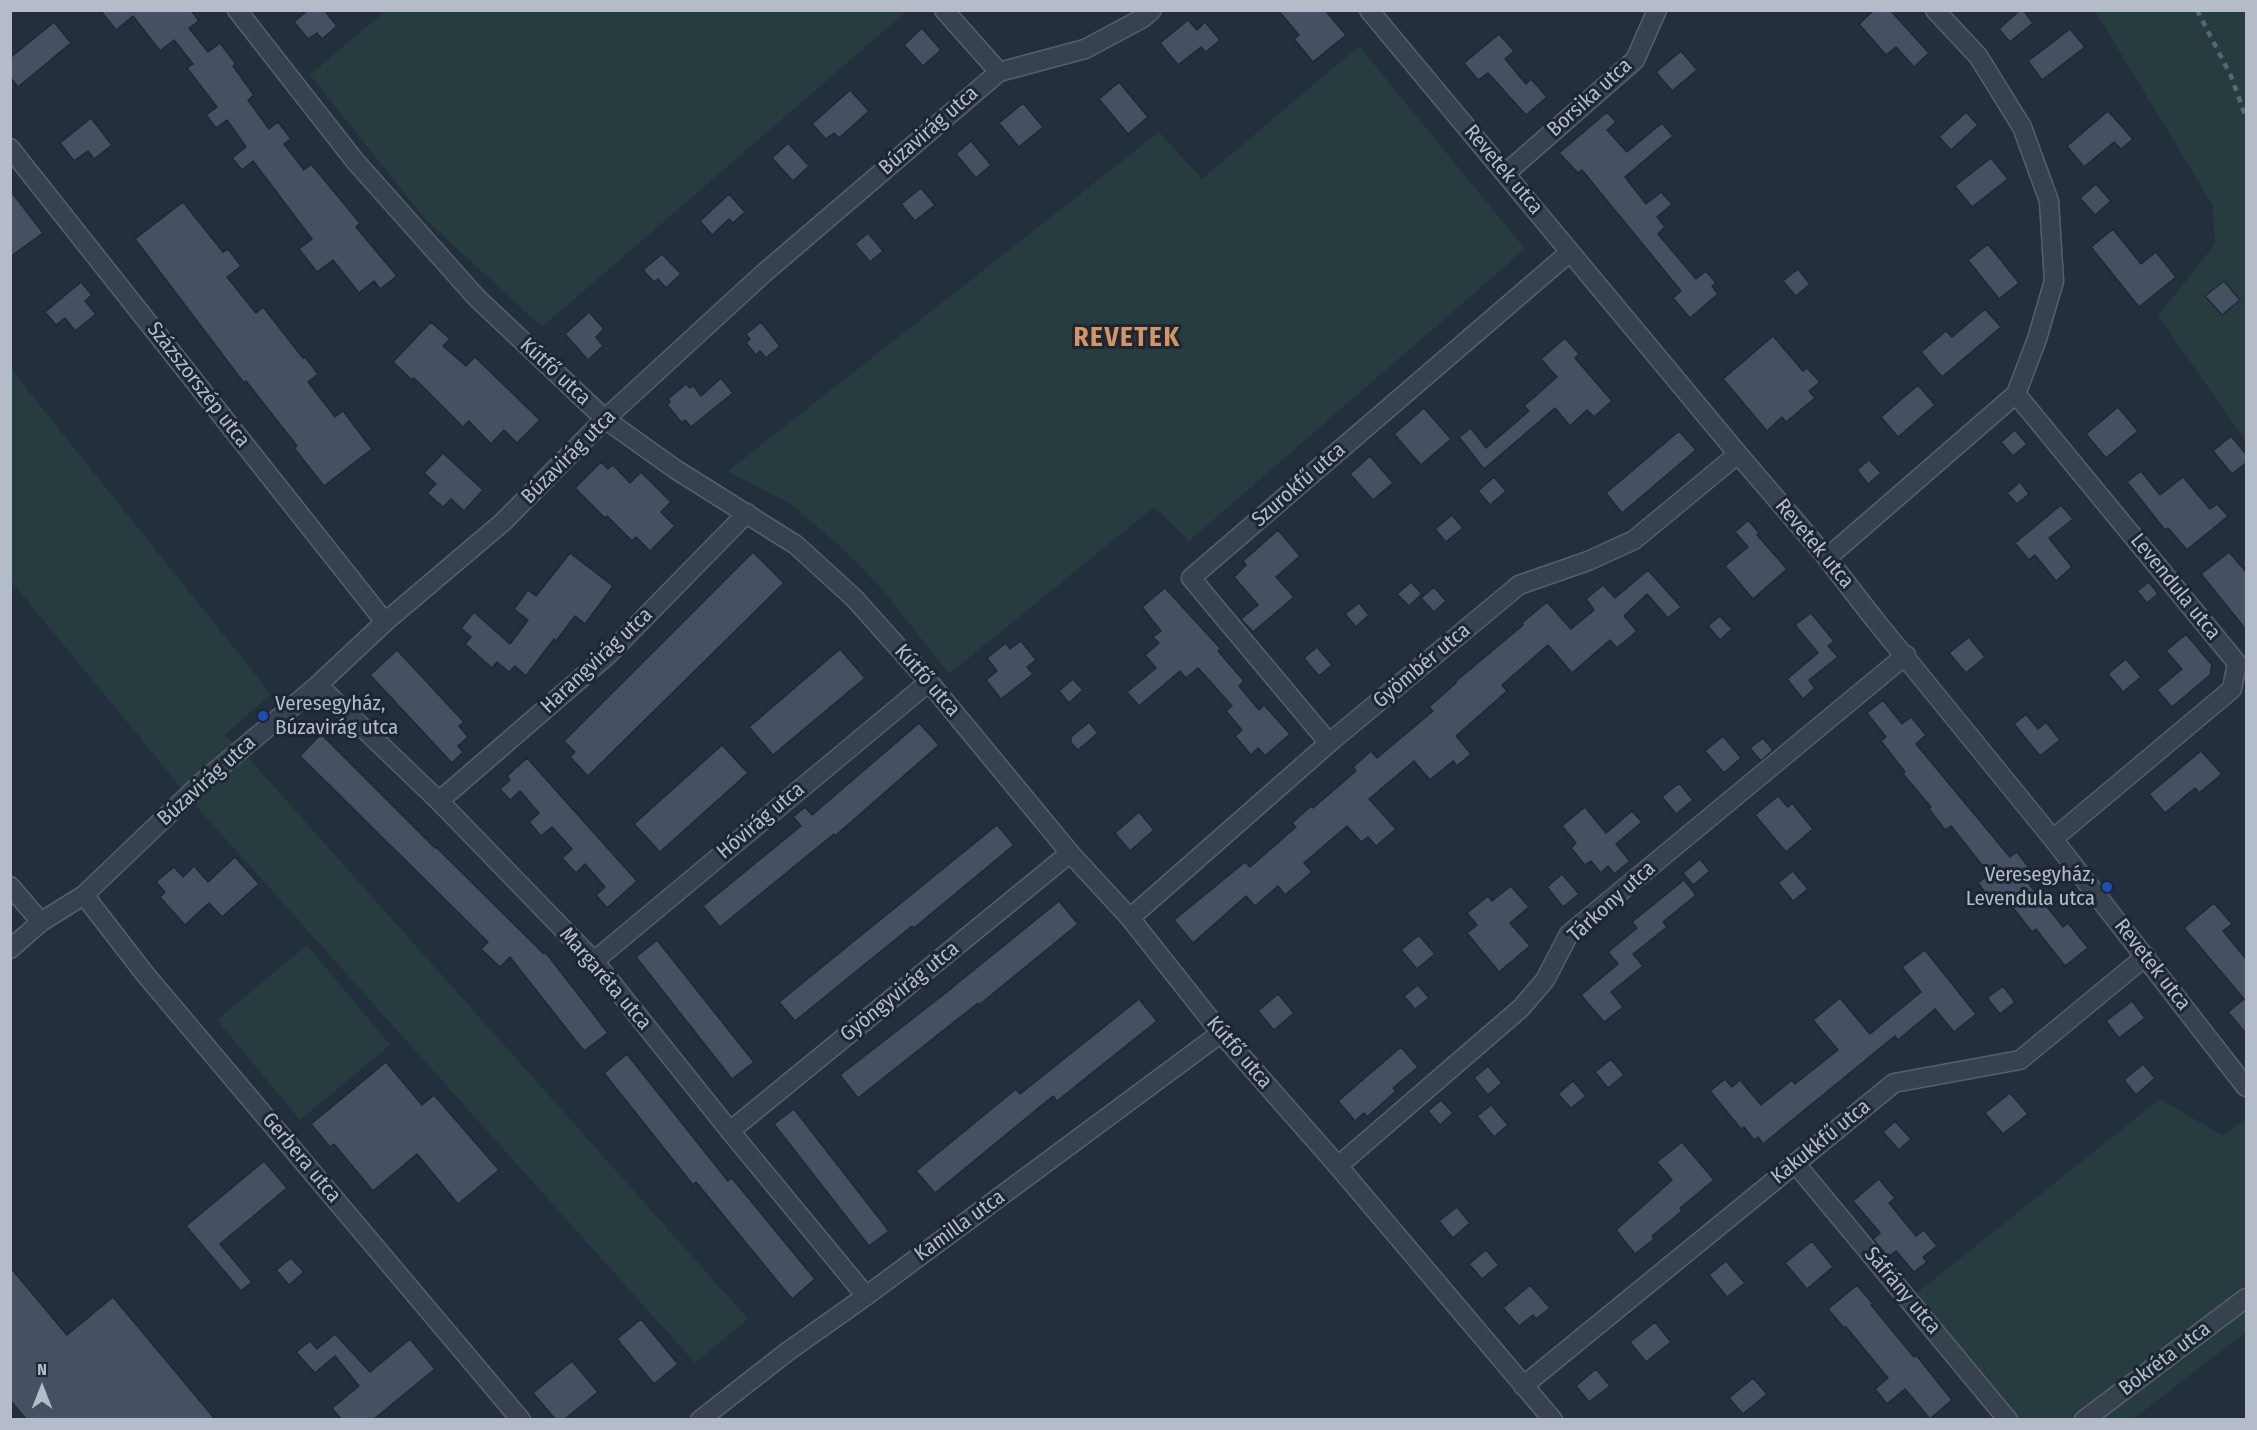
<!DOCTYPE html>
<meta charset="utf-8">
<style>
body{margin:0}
#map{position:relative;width:2257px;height:1430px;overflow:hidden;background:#242f3e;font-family:"Fira Sans Condensed",sans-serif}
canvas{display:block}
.frame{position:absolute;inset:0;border:12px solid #b4bcc9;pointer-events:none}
.north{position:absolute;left:12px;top:1358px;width:60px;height:60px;-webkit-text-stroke:4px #1d2633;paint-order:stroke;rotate:0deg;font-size:16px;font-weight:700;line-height:24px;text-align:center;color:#b4bcc9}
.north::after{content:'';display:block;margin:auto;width:21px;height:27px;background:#b4bcc9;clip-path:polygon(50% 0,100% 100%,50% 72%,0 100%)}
</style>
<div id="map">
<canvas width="2257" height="1430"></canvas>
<div class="frame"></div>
<div class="north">N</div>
</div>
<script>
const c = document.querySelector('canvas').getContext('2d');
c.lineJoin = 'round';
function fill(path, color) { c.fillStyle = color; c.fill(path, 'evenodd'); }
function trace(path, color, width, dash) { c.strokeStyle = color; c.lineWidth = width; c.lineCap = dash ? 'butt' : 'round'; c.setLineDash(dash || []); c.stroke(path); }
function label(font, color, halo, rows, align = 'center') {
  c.font = font + ' "Fira Sans Condensed",sans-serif'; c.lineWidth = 6; c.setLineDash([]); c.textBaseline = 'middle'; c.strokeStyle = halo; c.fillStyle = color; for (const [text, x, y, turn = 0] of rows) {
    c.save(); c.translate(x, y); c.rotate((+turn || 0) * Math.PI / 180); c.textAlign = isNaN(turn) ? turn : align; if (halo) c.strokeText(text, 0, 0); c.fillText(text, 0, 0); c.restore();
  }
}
const green = new Path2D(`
 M907,11L542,327L425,219L310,75L385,11Z
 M2095,11H2246V441L2158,316L2215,244L2212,204Z
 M1359,46L1525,249L1189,541L1154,507L949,674L883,590L838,544L789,503L728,471L1159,132L1202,179Z
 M10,368L271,694L225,735L252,762L748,1319L695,1363L197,807L11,581Z
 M307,945L390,1045L300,1120L217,1020Z
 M2160,1099L2223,1136L2246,1118V1332L2133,1419H2016L1913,1296Z`);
const building = new Path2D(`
 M100,10H191L199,21L189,28L208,52L220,43L236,64L233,66L254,95L248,100L269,129L278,122L291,139L284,144L304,170L311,164L360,223L356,227L397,276L380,289L374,281L359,293L333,260L317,272L299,249L312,239L253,161L242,170L232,158L246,147L227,120L216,128L206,115L217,107L187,68L193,64L174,40L160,51L133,16L116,30Z
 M308,10H324L337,26L322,39L317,33L308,39L294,22Z
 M1278,10H1325L1346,35L1313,62L1294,39L1299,35Z
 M1874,10H1890L1929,53L1914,67L1896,47L1886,55L1859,24Z
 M2020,10H2023L2033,23L2010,42L1999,29Z
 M1188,20L1197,30L1205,22L1220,40L1206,52L1201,47L1178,65L1160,43Z
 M54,22L71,43L18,87L10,77V58Z
 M922,28L941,50L923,66L904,45Z
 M2070,29L2085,47L2042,80L2028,61Z
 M1499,34L1514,51L1505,59L1526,84L1531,79L1547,97L1526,115L1488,73L1478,80L1464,63Z
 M1681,51L1697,70L1672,91L1656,72Z
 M1119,82L1148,117L1128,134L1099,99Z
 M850,90L869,111L839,138L834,133L826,139L812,124Z
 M1023,103L1043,127L1019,147L999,123Z
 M2108,111L2133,139L2121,149L2114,142L2084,167L2067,146Z
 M1607,112L1616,122L1607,130L1627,152L1662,123L1673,136L1625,177L1646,204L1661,192L1672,204L1657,217L1665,227L1658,234L1696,279L1706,271L1716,283L1712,286L1718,294L1690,318L1673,298L1681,291L1582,170L1578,173L1559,153Z
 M1966,112L1978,125L1951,150L1939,137Z
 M91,118L112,145L94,159L88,151L74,161L60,143Z
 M971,141L991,165L976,178L956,154Z
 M788,143L809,166L793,181L772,158Z
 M1991,158L2008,179L1972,207L1955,186Z
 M2096,184L2111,201L2095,215L2080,198Z
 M921,188L935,205L915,221L901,204Z
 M10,190L43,233L10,257Z
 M729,194L745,212L733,223L729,219L712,235L700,221Z
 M183,202L223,252L228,249L241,266L227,277L256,313L263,307L303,358L305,357L318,374L308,382L335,417L343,411L372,449L324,486L294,448L297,446L246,381L244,383L135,239Z
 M2113,229L2141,264L2156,252L2176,277L2139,307L2091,247Z
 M868,233L883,251L870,262L855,244Z
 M1988,244L2019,283L1999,299L1968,260Z
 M662,254L681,274L666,288L658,279L654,282L643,270Z
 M1798,269L1810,284L1796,296L1783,281Z
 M2224,281L2240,300L2222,315L2205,296Z
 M81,282L92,295L85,301L96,314L75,331L65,318L56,325L45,312Z
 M1985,309L2001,327L1942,377L1921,352L1946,331L1952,337Z
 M589,312L604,329L596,337L603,346L588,360L565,334Z
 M431,322L450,339L443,346L466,366L475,357L540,420L517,443L504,430L491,444L469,421L463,427L414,378L412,380L393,362Z
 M761,322L780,346L766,358L760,351L756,355L746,343L750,339L746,334Z
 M1773,336L1803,371L1807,368L1820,382L1809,391L1815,398L1786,422L1782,417L1767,431L1723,379Z
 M1565,338L1579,354L1575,358L1612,401L1594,417L1587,410L1570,426L1555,408L1484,469L1459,437L1471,428L1486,448L1529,411L1524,406L1557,377L1541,359Z
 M721,378L733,393L691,427L685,420L682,423L667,405L670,402L668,399L686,384L690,388L693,385L701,396Z
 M1918,385L1935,405L1898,437L1881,417Z
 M2118,407L2138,431L2106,458L2086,434Z
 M1424,408L1451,439L1421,465L1394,434Z
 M2015,430L2027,444L2013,456L2001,442Z
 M1679,431L1696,450L1622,513L1606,493Z
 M2231,436L2247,455V462L2232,474L2213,451Z
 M443,453L483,490L464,511L451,499L443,507L427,493L436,484L424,473Z
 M1370,456L1393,483L1373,500L1350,474Z
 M1869,460L1881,473L1868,484L1857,470Z
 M601,462L608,469L613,465L630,483L641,472L671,502L661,512L675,526L650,551L636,537L632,541L607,516L605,518L575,488Z
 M2141,471L2160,495L2183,477L2210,509L2217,504L2228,516L2187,550L2168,528L2165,530L2127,482Z
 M1494,477L1506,491L1490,505L1478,491Z
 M2020,482L2029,494L2017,504L2007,493Z
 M2061,505L2073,519L2049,538L2072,567L2056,581L2035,555L2029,560L2015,543Z
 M1452,515L1463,528L1446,542L1435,529Z
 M1748,520L1759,533L1757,535L1787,569L1753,599L1725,566L1748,547L1735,532Z
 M1278,530L1300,556L1276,577L1294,597L1253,632L1241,619L1258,605L1234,577L1246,565L1243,561Z
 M753,552L784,583L588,776L570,757L575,752L564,741Z
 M2229,552L2247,573V631L2201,574Z
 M570,553L613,586L585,624L575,616L556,641L554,639L526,676L515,666L509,672L497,662L492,668L465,644L471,637L461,628L474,612L510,644L528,620L514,609L528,590L536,596Z
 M1648,570L1681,607L1668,618L1647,594L1624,616L1637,631L1617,648L1610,640L1572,673L1548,645L1502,685L1507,691L1456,736L1471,754L1457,766L1453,761L1430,780L1414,761L1369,799L1396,829L1376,846L1368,837L1361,842L1347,826L1304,863L1312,872L1285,895L1278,886L1255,906L1246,896L1193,943L1174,920L1245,862L1250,867L1296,827L1292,823L1311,806L1313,808L1356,771L1353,767L1371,751L1377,758L1433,711L1429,707L1456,683L1455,682L1523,625L1522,623L1547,602L1571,629L1594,610L1586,599L1603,585L1615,598Z
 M1411,582L1422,594L1409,606L1397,594Z
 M2149,582L2158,594L2147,603L2137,591Z
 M1434,587L1446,601L1434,612L1421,598Z
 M1165,588L1221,649L1218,651L1244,681L1239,686L1259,710L1264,705L1290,734L1265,756L1258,748L1251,755L1235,736L1242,730L1226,711L1232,706L1198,668L1186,678L1180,671L1139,706L1127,692L1156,668L1145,655L1159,643L1153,637L1161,631L1142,607Z
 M1359,603L1369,615L1356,627L1345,614Z
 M1811,613L1834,641L1828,646L1838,657L1809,680L1815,688L1803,699L1787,679L1818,653L1795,625Z
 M1720,616L1732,629L1720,640L1708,626Z
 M2186,634L2212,665L2210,675L2172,707L2157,690L2182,669L2166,651Z
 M1969,637L1985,657L1966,673L1949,653Z
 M1021,641L1036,660L1027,667L1033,674L1001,699L986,680L997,671L987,658L1006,643L1010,649Z
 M1317,647L1332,665L1319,676L1304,658Z
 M840,649L865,678L773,755L749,727Z
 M397,650L464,722L459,726L468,737L458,746L463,752L452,763L370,675Z
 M2126,659L2141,677L2123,692L2108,674Z
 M1073,679L1083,690L1069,703L1059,691Z
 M1883,700L1902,724L1911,717L1926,735L1916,744L2010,857L2017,852L2030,869L2022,875L2063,927L2068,923L2088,948L2065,966L2036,929L2032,932L2003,895L1993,903L1978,883L1989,874L1951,826L1945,830L1929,809L1931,807L1903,774L1905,772L1881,741L1886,737L1867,713Z
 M2026,714L2038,729L2046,722L2060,740L2040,756L2014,724Z
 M1089,722L1098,733L1078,750L1071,743V737Z
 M919,723L939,745L835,836L834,834L720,927L703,906L801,826L793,817L805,807L812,815Z
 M321,734L435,848L436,847L544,954L546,953L608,1033L584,1051L510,957L500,967L481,949L488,942L300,756Z
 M1723,736L1741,758L1724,773L1705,751Z
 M1763,738L1773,750L1761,761L1750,748Z
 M722,745L748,773L660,852L634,824Z
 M2201,751L2222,774L2199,793L2195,788L2165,813L2149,794Z
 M527,758L637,881L607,908L596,895L605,887L585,864L576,873L562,858L572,849L552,827L541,836L529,822L539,813L520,791L510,800L500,789L510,780L507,776Z
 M1679,783L1693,800L1676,814L1662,797Z
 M1778,796L1788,807L1792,803L1813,829L1786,852L1755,815Z
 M1585,807L1606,833L1632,811L1642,822L1616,844L1630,861L1614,874L1608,866L1601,873L1591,861L1585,865L1571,848L1576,843L1562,826Z
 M1139,812L1154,830L1130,851L1115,833Z
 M997,825L1014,845L914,928L912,926L795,1021L779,1002Z
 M235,857L259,884L222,917L209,903L185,925L160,897L165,892L156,882L174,867L183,877L194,866L208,882Z
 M1700,859L1710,871L1693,885L1683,873Z
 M1793,871L1808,889L1793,901L1778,883Z
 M1562,874L1579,894L1563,907L1547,887Z
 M1684,880L1696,895L1663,922L1667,927L1633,954L1643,966L1611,992L1623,1007L1604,1022L1581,995L1618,964L1608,952L1637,928L1632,922Z
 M1511,886L1529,907L1510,923L1530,946L1499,972L1467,933L1477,925L1467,913L1488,896L1492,901Z
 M1059,901L1078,924L979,1005L978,1003L858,1098L840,1075L943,995Z
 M2214,903L2232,924L2223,931L2247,960V1035L2228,1012L2244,999L2184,928Z
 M1419,935L1435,954L1417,969L1401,950Z
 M657,940L754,1062L732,1079L636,957Z
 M1925,950L1976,1014L1954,1032L1935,1009L1898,1040L1895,1036L1763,1144L1758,1137L1754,1140L1744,1127L1741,1129L1710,1091L1725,1079L1732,1087L1740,1080L1761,1105L1792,1080L1795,1084L1838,1050L1813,1020L1840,998L1870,1034L1921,992L1902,967Z
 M1418,985L1429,998L1415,1009L1404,996Z
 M2003,986L2015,1002L2000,1014L1987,998Z
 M1278,994L1294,1013L1274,1030L1258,1011Z
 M1139,999L1157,1021L1057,1101L1053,1096L935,1193L916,1171L1016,1089L1020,1094Z
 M2132,1001L2145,1018L2119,1038L2106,1021Z
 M1401,1047L1418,1067L1393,1088L1396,1091L1367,1117L1364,1113L1355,1121L1338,1101Z
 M627,1054L728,1181L732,1178L815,1279L792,1299L696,1182L693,1185L604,1073Z
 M1611,1059L1624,1075L1608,1088L1595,1072Z
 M386,1062L422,1105L434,1095L499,1170L458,1204L417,1154L373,1191L334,1144L330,1147L311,1124Z
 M2143,1064L2155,1078L2136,1095L2124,1080Z
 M1488,1066L1502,1083L1488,1095L1474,1078Z
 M1573,1081L1586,1096L1571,1108L1558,1094Z
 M2010,1093L2028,1114L2003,1134L1985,1113Z
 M1441,1100L1453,1113L1440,1125L1428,1111Z
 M1491,1105L1508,1125L1494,1137L1477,1116Z
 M794,1109L889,1231L869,1246L774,1124Z
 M1895,1121L1911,1139L1899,1150L1883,1132Z
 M1682,1142L1714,1180L1680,1208L1682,1211L1652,1236L1654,1239L1635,1254L1616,1230L1672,1180L1657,1162Z
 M264,1161L287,1188L220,1244L252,1282L241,1291L186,1226Z
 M1879,1179L1895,1198L1889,1203L1916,1236L1924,1230L1937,1246L1923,1257L1927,1262L1914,1272L1896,1251L1888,1257L1873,1239L1880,1233L1853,1201Z
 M1457,1207L1470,1223L1453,1238L1439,1221Z
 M1812,1241L1833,1267L1807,1289L1785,1263Z
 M1486,1250L1499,1265L1482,1279L1469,1264Z
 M291,1258L304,1272L289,1285L276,1270Z
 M1726,1261L1745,1283L1727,1297L1709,1275Z
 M10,1267L67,1335L113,1297L215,1419H26L10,1400Z
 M1530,1285L1550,1308L1536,1319L1533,1315L1519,1326L1503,1308Z
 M1857,1285L1873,1304L1871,1305L1914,1357L1916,1355L1952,1400L1930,1419L1905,1389L1887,1404L1875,1389L1888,1378L1846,1327L1844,1328L1828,1309Z
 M641,1319L678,1364L654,1384L617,1339Z
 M1655,1322L1671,1342L1646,1362L1630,1342Z
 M335,1334L370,1372L410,1339L435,1369L374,1419H341L332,1408L359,1386L335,1356L315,1373L296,1352L310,1341L317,1349Z
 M572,1361L598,1392L565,1419H555L533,1393Z
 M1596,1369L1610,1386L1589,1402L1576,1386Z
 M1753,1378L1767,1394L1743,1414L1729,1398Z`);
const minor = new Path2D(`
 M237,10L355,161L476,297L605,419L675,469L796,545L855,599L929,682L1070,853L1130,918L1221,1033L1338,1166L1553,1420
 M944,10L999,72
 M1369,10L1738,454L1827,558L1875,620L2053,839L2246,1087
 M1935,10L1978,56L2022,127L2049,201L2054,281L2037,339L2016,394L2237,663L2232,689L2053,839
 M10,148L385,622
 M1506,173L1635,60L1657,10
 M1827,558L2016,394
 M318,685L439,801L594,961L730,1131L866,1296
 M1329,743L1191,578L1570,252
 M439,801L609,654L747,513
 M10,886L41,922
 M84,895L145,974L521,1420
 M1130,918L1329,743L1519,585L1588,561L1634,540L1738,454
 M10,949L41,922L84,895L200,784L318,685L385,622L503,522L605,419L764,273L999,72L1085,49L1143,18L1152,10
 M594,961L929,682
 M730,1131L1070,853
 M1795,1163L2008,1420
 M1338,1166L1521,1008L1545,980L1569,934L1906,655
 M1523,1386L1894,1083L2020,1060L2146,956
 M700,1420L787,1352L866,1296L1221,1033
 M2084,1420L2246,1298`);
const rail = new Path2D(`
 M2197,10L2231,76L2246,118`);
const markers = [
 [263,716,6,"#1a4fb4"],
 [2107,887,6,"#1a4fb4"]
];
const streetNames = [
 ["Borsika utca",1590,98,-42],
 ["Búzavirág utca",929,131,-41],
 ["Revetek utca",1503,170,50],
 ["Kútfő utca",555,372,43],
 ["Százszorszép utca",198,385,52],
 ["Búzavirág utca",569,457,-45],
 ["Szurokfű utca",1299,485,-41],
 ["Revetek utca",1814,544,50],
 ["Levendula utca",2175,587,51],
 ["Harangvirág utca",597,661,-43],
 ["Gyömbér utca",1422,666,-40],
 ["Kútfő utca",927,681,49],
 ["Búzavirág utca",207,781,-42],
 ["Hóvirág utca",761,821,-40],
 ["Tárkony utca",1612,902,-42],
 ["Revetek utca",2152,965,52],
 ["Margaréta utca",605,979,49],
 ["Gyöngyvirág utca",900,992,-39],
 ["Kútfő utca",1239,1053,49],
 ["Kakukkfű utca",1821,1142,-39],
 ["Gerbera utca",301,1158,50],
 ["Kamilla utca",960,1226,-36],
 ["Sáfrány utca",1902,1291,50],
 ["Bokréta utca",2165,1359,-37]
];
const poiNames = [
 ["Veresegyház,",275,704],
 ["Búzavirág utca",275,728],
 ["Veresegyház,",2095,875,"right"],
 ["Levendula utca",2095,899,"right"]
];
const districtNames = [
 ["REVETEK",1127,338]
];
fill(green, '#263c3f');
fill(building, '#455162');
trace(building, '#1f2835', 1.5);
trace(minor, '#565f6c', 21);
trace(minor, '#38414e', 18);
trace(rail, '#5a6575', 4.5, [6, 6]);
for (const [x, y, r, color] of markers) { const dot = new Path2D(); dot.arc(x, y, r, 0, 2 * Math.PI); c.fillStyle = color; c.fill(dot); trace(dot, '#1d2633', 2); }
label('21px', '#b4bcc9', '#1d2633', streetNames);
label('21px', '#b4bcc9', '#1d2633', poiNames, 'left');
c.letterSpacing = '1.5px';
label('bold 27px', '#d59563', '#1d2633', districtNames);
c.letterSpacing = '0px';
</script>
